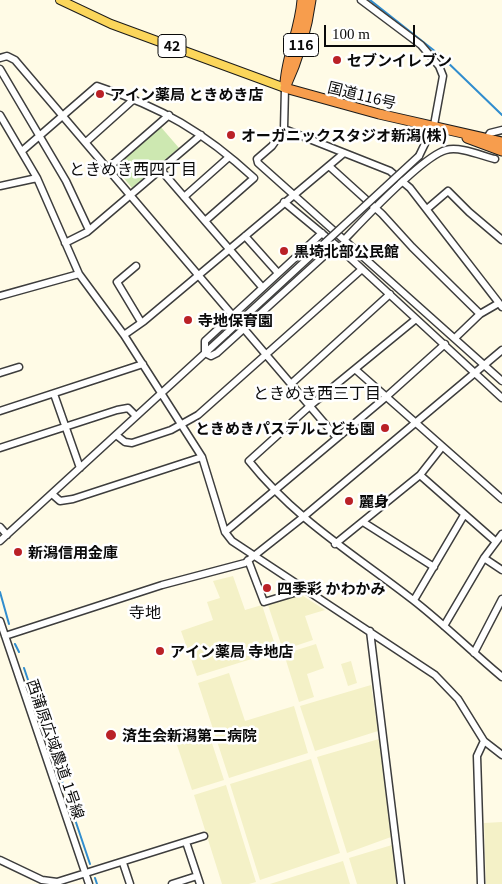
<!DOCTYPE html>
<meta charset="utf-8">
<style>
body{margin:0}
#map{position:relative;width:502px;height:884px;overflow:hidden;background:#fffbe6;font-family:Georgia,serif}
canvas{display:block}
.scale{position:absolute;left:324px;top:25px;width:91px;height:22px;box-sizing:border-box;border:2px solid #0a0a0a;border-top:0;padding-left:6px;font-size:15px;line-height:18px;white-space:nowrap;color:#0a0a0a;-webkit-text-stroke:4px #fff;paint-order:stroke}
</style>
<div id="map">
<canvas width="502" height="884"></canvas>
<div class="scale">100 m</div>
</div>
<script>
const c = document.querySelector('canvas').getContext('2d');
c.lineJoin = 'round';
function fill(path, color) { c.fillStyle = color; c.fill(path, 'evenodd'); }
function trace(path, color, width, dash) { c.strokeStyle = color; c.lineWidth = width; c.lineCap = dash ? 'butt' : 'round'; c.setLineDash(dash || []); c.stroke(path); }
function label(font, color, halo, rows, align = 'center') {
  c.font = font + ' Georgia,"Noto Sans JP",serif'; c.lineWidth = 5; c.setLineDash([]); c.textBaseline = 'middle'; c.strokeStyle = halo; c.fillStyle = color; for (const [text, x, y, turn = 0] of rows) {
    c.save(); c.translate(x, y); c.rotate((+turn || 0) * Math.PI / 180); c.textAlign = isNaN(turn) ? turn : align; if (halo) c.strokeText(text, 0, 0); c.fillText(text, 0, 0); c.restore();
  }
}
const farmland = new Path2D(`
 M233,576L245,610L262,605L277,651L197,676L181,631L213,620L207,602L220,598L213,581Z
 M300,594L325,610L305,616L313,640L283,650L268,605Z
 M316,644L324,668L307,674L314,697L299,702L284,654Z
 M351,661L357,683L348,686L341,664Z
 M229,673L245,721L294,706L308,753L229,778L198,683Z
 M371,685L378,731L315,751L300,706Z
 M209,734L224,780L192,790L177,745Z
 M379,739L391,837L347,853L317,757Z
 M311,759L340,853L260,880L230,784Z
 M226,785L256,882L249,884H222L194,795Z
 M502,822V884H486L484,823Z
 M392,845L397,884H357L349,858Z
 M343,861L350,884H270Z`);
const green = new Path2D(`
 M160,126L179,148L132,188L114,166Z`);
const stream = new Path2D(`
 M370,0L441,56L502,115
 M0,592L9,624
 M15,644L19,652
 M24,668L90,864
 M95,878L97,884`);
const minor = new Path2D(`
 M361,0L421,45L439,66L443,76L434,125L419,156
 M0,58L7,56L15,60L337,438
 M0,69L66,181L89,230
 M285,88L284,129L272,146L257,159L258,163L502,381
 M0,115L37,178L79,274L124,335L202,457L225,532L232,541L435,675L458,699L484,741L502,755
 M284,129L390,171L410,188L502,307
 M487,138L490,133L502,130
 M86,142L134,99
 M22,151L97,86C161,107 204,132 254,178L205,221
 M329,166L382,214L412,247L480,314
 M108,168L169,115
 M160,169L262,287
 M0,186L37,178
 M184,197L229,157
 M284,202L336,245L502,398
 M427,209L448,191L469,212L502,240
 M322,233L205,341V353L211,356L217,353L336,245
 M245,236L278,273
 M345,239C363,220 423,156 446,150C460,146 482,156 495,159
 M65,243L87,232L201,135
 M136,266L117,282L141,322
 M0,296L79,274
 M416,319L311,405L249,461C296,520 354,554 413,600C444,624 472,652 502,677
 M124,335L144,321L344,153
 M455,338L480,314L499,303
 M356,370L502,499
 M0,373L19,367
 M292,383L390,294
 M54,394L80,468
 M0,411L143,364
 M116,435L125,442L132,443L171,430L198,415L362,269
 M0,448L117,410L128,408L136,416
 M420,475L495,541
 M52,494L60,501L73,499L202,457
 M363,522L434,567
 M0,527L7,535
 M225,532L386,397L445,344
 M0,541L227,333
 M335,544L420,475L442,447
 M484,558L502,570
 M248,560L264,602L304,590
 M414,600L464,515
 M0,621L89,884
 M444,626L484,558L502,534
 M370,631L401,884
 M5,636L162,585L245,563L302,518L502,350
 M474,653L502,599
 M186,842L200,884
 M0,860L42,880L57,882L204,836
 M123,863L130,884
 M172,884L197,876
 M481,884L477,756L484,741`);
const major = new Path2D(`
 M60,0L111,24L285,88`);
const highway = new Path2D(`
 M285,83C287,54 300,29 302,0
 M285,88L379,114L502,142
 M285,88C298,60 307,30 311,0
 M467,138L502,151`);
const minorBridge = new Path2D(`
 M227,333L419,156`);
const markers = [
 [337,60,5,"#ba2126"],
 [100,94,5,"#ba2126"],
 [231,135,5,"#ba2126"],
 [284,251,5,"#ba2126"],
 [188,320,5,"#ba2126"],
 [385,428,5,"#ba2126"],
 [349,501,5,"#ba2126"],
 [18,552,5,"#ba2126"],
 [267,588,5,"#ba2126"],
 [160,651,5,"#ba2126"],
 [111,735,6,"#ba2126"]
];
const shields = [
 [301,45,35],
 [172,46,28]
];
const shieldNames = [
 ["116",301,45],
 ["42",172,46]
];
const poiNames = [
 ["セブンイレブン",347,60],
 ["アイン薬局 ときめき店",110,94],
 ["オーガニックスタジオ新潟(株)",241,135],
 ["黒埼北部公民館",294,251],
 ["寺地保育園",198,320],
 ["ときめきパステルこども園",375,428,"right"],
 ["麗身",359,501],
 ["新潟信用金庫",28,552],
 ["四季彩 かわかみ",277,588],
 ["アイン薬局 寺地店",170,651],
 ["済生会新潟第二病院",122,735]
];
const streetNames = [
 ["国道116号",362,95,14],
 ["西蒲原広域農道 1号線",56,749,71]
];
const neighbourhoodNames = [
 ["ときめき西四丁目",133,169],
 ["ときめき西三丁目",317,393],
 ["寺地",145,612]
];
fill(farmland, '#f4f1c7');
fill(green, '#cde8b1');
trace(stream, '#318dce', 2);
trace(minor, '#3d3d3d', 9);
trace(major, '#1b1b1b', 10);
trace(highway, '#1b1b1b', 11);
trace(minor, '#fff', 6);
trace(major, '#fbd65b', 8);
trace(highway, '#f79d4d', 9);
trace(minorBridge, '#3d3d3d', 9, []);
trace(minorBridge, '#fff', 6);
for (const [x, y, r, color] of markers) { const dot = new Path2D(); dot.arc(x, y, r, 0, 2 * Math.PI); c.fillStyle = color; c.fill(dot); trace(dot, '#fff', 2); }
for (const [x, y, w] of shields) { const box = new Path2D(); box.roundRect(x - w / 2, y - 11.5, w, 23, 4); c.fillStyle = '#fff'; c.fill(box); trace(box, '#0a0a0a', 1); }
label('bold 14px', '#0a0a0a', null, shieldNames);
label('bold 15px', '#0a0a0a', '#fff', poiNames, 'left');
label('15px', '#0a0a0a', '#fff', streetNames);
label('16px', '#0a0a0a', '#fff', neighbourhoodNames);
</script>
